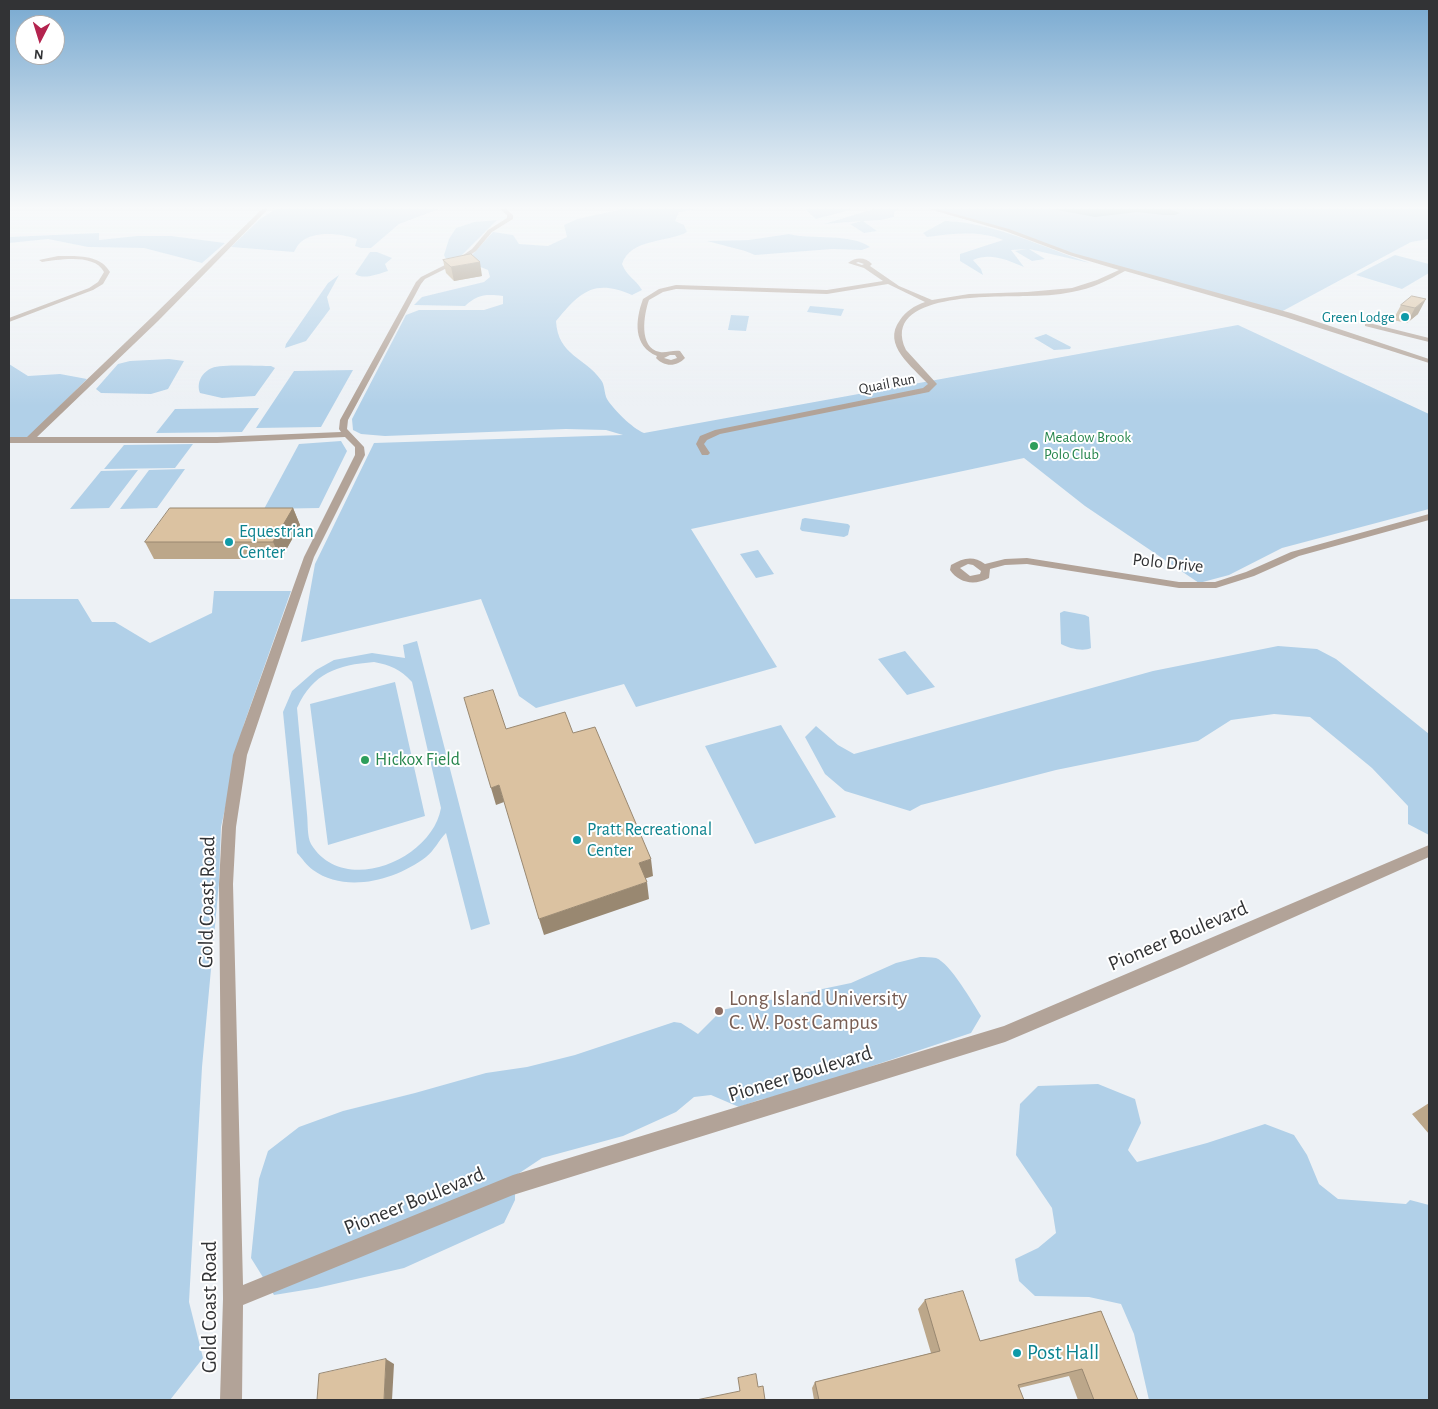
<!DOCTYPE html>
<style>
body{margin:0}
#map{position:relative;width:1438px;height:1409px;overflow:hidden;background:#edf1f5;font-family:"Alegreya Sans",sans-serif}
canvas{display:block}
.frame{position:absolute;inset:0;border:10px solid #323335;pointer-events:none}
.north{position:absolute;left:15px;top:15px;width:50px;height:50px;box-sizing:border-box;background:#fff;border:1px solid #adadae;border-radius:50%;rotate:185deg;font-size:14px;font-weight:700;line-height:20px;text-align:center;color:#323335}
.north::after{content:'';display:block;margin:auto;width:18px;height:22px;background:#b4244f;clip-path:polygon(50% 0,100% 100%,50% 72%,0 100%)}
</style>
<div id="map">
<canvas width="1438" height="1409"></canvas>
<div class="frame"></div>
<div class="north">N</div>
</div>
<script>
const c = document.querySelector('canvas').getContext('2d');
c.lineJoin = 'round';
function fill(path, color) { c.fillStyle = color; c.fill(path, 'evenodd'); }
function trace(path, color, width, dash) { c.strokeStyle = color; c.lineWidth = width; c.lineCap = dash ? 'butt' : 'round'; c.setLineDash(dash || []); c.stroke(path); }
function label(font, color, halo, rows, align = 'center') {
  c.font = font + ' "Alegreya Sans",sans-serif'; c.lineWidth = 4; c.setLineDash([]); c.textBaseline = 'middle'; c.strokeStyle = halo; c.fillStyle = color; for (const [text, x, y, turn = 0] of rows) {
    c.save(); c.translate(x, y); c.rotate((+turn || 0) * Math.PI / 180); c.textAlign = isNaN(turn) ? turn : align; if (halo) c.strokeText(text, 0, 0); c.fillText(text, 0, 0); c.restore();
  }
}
const green = new Path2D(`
 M276,209H439L399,224L371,248H361L355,246L357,239C341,234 316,230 301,242C298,244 296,249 294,252L231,247L260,219Z
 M623,209H698L679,212L675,221L684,225L687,232C667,243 631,238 622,264C627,277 635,278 642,290L632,295C594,278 580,292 556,321C558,356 585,357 601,380C605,385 604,393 607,399C614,410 632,428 644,433L1238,325L1429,414V509L1282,548L1229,575L1199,583L1085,506L1024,458L691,529L777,667L636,707L624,684L536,708L519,696L481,599L301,642L315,564L374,443L623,435L606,430L566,429L385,436L361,434L353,430L352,419L406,315L419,310H484L503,304V296C486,294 478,294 465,306L414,305L422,297L484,282L490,277L488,270L468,262L472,255L493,232L513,235L519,244L548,246L567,237L564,225L577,219Z
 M805,209H853L816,219Z
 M874,209H899L894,212V217L881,220L863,221L877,231L864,233L850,224L862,221L824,224Z
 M932,209H1429V239L1411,242L1279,313L1071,254L1007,230Z
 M497,220L460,257L446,259L444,255L449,239L456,228L474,222Z
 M945,221C993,222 1045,248 1090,263L1029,249L1045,259L1032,261L1015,251L1027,249L1011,250L1024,267C1008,260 990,252 973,260L981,269L983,275L960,261V254L1003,240C978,230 953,234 927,237L923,233Z
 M99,233V240L137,236H171L225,243L202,263L144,248L88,247L48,239L9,243V237Z
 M789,234C812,240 851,233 870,247L862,250L832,249L755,255L745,251L707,241L749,240Z
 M370,252H377L392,258L385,264L388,271C378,274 364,280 355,274Z
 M1395,255L1429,264V273L1402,289L1356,275Z
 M339,275L327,297L330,309L306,341L285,348L286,344L328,283Z
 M810,306L844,309L841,316L807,312Z
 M731,315L749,316L746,331L728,330Z
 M1046,334L1071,347L1070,349L1054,350L1034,338Z
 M169,359L184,361L168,389L151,394L101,393L96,389L118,364L130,361Z
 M9,364L28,376L60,374L87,379L29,438L9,439Z
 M271,366L275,368L255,396L222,398L200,393C196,383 202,372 212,368C220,364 260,366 271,366Z
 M353,370L321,427L256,428L294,371Z
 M259,408L242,432L156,433L175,409Z
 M341,441L347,451L319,508L264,509L299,444Z
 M193,444L175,468L104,469L124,445Z
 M185,469L157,508L120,509L149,470Z
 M138,470L109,508L70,509L101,471Z
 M805,518L848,524L850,526L848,535L844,537L802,531L800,529L802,519Z
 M758,550L774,574L756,578L740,554Z
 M214,591H291L244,724L221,827L219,882L202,1067L189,1302L203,1358L170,1400H9V599H78L92,622H115L150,643L212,613Z
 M1064,611L1085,615L1089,617L1091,648C1083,652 1068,648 1061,644L1060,613Z
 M417,641L490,924L471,930L446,833C439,840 434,851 426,857C396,880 346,894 313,870C307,866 302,858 297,853L283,712L292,691L316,670L334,660L372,653L405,658L403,645ZM374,662C390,665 400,669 412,682L441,808C432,860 343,897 311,844C307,837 308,822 307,814C304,779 300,743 297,708C313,673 337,665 374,662Z
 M1278,646L1317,649L1336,659L1429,734V835L1408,824V806L1372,768L1310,717L1274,714L1231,720L1198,741L1056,770L921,805L910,811L845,791L825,774L805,737L816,726L838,745L854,754L1153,671Z
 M905,651L935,687L907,695L878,659Z
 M395,682L425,816L328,845L310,704Z
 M781,725L836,817L755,844L705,746Z
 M920,957C925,957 931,957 936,958C950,963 973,1003 981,1016L971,1033L797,1091L759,1100L739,1107L711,1095L694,1097L676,1112L623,1136L542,1158L515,1176V1200L504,1223L404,1268L317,1288L274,1295L251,1258L259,1179L268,1151L299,1127L343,1111L415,1093L486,1073L527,1067L575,1055L674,1022L681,1023L698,1034L722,1010L851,983L896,963Z
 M1098,1084L1135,1099L1141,1123L1128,1150L1137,1162L1207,1143L1265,1124L1294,1135L1307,1155L1319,1184L1338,1199L1406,1204L1410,1200L1429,1205V1400H1149L1134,1334L1121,1304L1089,1297L1035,1296L1019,1281L1015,1259L1038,1248L1056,1233L1052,1208L1016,1155L1020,1104L1038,1086Z`);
const water = new Path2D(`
 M1052,209H1169L1180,213L1175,215H1164L1137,212L1095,217Z`);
const minor = new Path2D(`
 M262,209H268L158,321L37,437H217L341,432L339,429L340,420L416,282L421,277L459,258L472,249L488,230L507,218V215L500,209H506L513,215V219L492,232L476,251L463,260L425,279L421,284L348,420L347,429L364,447L365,455L314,557L247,755L236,827L233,884L243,1285L513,1175L1004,1026L1429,845V857L1182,967L1005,1042L513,1195L243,1305L242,1400H220L223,1299L219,884L222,827L233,755L304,557L355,455V447L345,437L217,443H9V437H27L152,317Z
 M929,209H937L1009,229L1073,253L1291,313L1429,359V363L1285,317L1125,271C1109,280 1091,289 1072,292C1057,295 1041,296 1026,296C995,297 879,292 906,350L937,384L929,392L720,434L707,440L704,444L710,453L708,455H702L696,444L700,436L715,430L923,388L928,384C913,367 881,345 900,320C906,311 914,306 925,302L888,284L827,294L676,289L663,292L649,300C644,314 638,348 660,352C666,353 673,350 680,351L685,358C677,367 664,367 656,358L657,356C633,346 635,321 643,299L659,289L676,285L827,290L883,281L864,268L848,263C856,257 865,257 872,264L870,266L899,286L932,300L969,294L1027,292L1072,288L1097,280L1119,270L1069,255L1005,231ZM858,262L864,264L862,265L856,263ZM670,355H675L677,358L671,360L664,358Z
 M58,256C76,256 100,254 110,272L103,284L93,290L9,322V318L89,288L98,282L104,272C94,253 59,260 42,262L39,260Z
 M1365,322L1429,338V342L1365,326Z
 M1429,514V520L1299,556L1254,576L1216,588H1179L1027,564L1005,565L990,569L989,578C974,586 959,583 950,570L951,565C963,558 973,555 985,564L1005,559L1027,558L1179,582H1215L1246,572L1291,552ZM968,564L973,565L981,571L980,574L970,576L960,568Z`);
const wall = new Path2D(`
 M443,260L482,276L454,281L446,273Z
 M1412,296L1418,314L1407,323L1393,320L1401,305Z
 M293,508L300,525L281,559H154L145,542Z
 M1429,1103V1134L1412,1114Z
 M925,1300L980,1341L1101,1311L1138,1400H1078L1069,1376L1019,1388L1024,1400H814L812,1388L815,1382L931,1353L918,1309Z`);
const shadedWall = new Path2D(`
 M480,262L482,276L454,281L451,267Z
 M1426,299L1418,314L1407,323L1415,308Z
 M293,508L300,525L281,559L273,542Z
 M499,785L504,802L496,805L491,788Z
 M651,859L653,876L641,880L639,863Z
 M647,882L649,899L544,935L539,919Z
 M386,1359L394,1364L392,1400H384Z`);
const building = new Path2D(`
 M471,254L480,262L451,267L443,260Z
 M1412,296L1426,299L1415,308L1401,305Z
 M170,508H293L273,542H145Z
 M493,690L506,729L565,712L573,733L595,727L651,859L639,863L647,882L539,919L499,785L491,788L464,698Z
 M963,1291L980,1341L1101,1311L1138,1400H1094L1082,1369L1018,1385L1024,1400H819L815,1382L940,1351L925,1300Z
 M386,1359L384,1400H317L319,1374Z
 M756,1374L758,1387L763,1386L765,1400H696L740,1391L738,1378Z`);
const markers = [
 [1405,317,5,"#0f9aa8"],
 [1034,446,5,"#2e9e5b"],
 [229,542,5,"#0f9aa8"],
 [365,760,5,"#2e9e5b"],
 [577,840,5,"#0f9aa8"],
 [719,1011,5,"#8d6e63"],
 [1017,1353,5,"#0f9aa8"]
];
const farCulturenames = [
 ["Green Lodge",1395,317]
];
const farStreetnames = [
 ["Quail Run",887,384,-11]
];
const farLeisurenames = [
 ["Meadow Brook",1044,437],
 ["Polo Club",1044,454]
];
const cultureNames = [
 ["Equestrian",239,532],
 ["Center",239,553],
 ["Pratt Recreational",587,830],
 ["Center",587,851]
];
const streetNames = [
 ["Polo Drive",1168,563,6]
];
const leisureNames = [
 ["Hickox Field",375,760]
];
const nearStreetnames = [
 ["Gold Coast Road",207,902,-89],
 ["Pioneer Boulevard",1178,936,-23],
 ["Pioneer Boulevard",800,1074,-17],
 ["Pioneer Boulevard",414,1201,-22],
 ["Gold Coast Road",210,1307,-90]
];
const nearEducationnames = [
 ["Long Island University",729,999],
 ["C. W. Post Campus",729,1023]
];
const nearCulturenames = [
 ["Post Hall",1027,1353]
];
fill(green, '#b1d0e8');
fill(water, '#7099ab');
fill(minor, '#b2a398');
fill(wall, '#bca78a');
fill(shadedWall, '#998871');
fill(building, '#dbc2a1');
trace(building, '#998871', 1);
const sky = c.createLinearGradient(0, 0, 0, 406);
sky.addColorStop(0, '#78a9d0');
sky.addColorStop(0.51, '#f7f9fa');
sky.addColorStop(1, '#f7f9fa00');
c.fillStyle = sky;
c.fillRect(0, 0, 1438, 406);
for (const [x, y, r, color] of markers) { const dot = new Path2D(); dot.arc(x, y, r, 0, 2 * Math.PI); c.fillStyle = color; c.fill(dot); trace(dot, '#fff', 2); }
label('15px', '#0d838f', '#fff', farCulturenames, 'right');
label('15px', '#323335', '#fff', farStreetnames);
label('15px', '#27864d', '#fff', farLeisurenames, 'left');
label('18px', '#0d838f', '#fff', cultureNames, 'left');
label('18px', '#323335', '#fff', streetNames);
label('18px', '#27864d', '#fff', leisureNames, 'left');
label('21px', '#323335', '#fff', nearStreetnames);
label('21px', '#785e54', '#fff', nearEducationnames, 'left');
label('21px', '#0d838f', '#fff', nearCulturenames, 'left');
</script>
